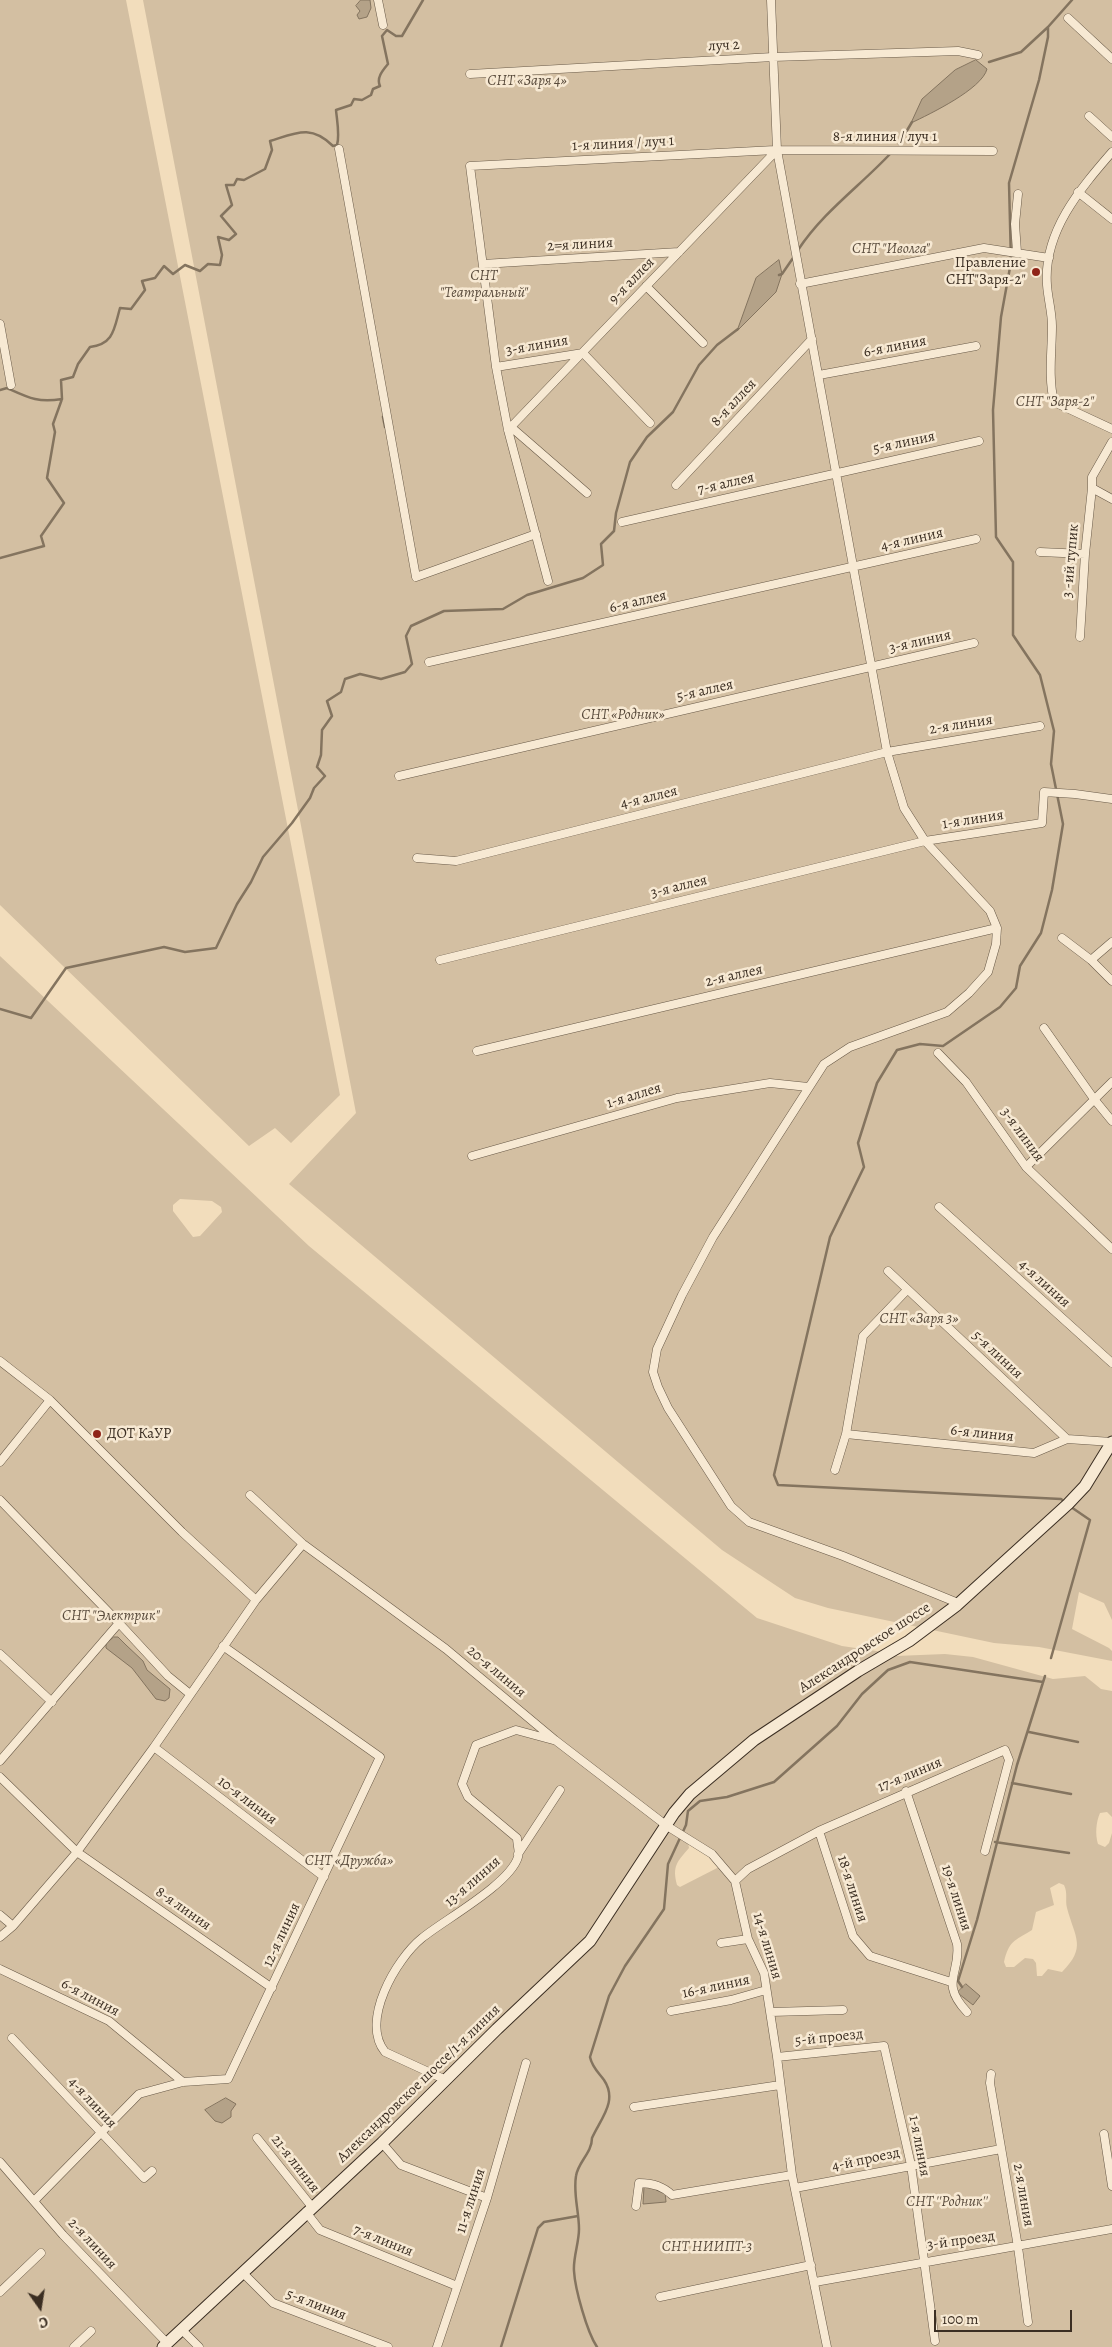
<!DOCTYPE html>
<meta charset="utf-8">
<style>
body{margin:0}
#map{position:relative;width:1112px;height:2347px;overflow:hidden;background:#f2ddbc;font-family:Alegreya,serif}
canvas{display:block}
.north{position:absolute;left:15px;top:2282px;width:50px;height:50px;-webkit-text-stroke:4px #f7e9d3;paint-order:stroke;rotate:167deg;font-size:14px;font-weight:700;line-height:20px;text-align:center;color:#3b2e22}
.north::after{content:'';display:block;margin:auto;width:18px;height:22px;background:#3b2e22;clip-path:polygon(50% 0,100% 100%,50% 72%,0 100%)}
.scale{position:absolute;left:934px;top:2310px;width:138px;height:22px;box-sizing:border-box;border:2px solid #3b2e22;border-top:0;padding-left:6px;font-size:15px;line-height:18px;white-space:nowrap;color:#3b2e22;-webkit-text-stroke:4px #f7e9d3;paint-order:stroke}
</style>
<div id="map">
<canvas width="1112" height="2347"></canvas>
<div class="north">С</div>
<div class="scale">100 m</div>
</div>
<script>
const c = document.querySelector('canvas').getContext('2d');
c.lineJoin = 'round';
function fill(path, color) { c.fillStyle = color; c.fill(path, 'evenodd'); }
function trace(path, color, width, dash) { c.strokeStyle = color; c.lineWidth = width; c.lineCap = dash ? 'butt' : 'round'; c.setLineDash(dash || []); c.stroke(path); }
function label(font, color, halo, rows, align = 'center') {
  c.font = font + ' Alegreya,serif'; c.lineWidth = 5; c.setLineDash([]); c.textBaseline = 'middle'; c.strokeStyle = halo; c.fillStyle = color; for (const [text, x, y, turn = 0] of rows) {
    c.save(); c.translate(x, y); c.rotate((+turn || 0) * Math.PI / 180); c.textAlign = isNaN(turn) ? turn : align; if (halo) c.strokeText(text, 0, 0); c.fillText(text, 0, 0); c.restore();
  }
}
const green = new Path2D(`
 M0,0H126L340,1095L291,1143L275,1128L249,1146L0,905Z
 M143,0H1112V1620L1104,1603L1079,1592L1072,1629L1109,1648L1112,1651V1661L1039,1647L994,1643L828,1608L795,1598L722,1550L289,1184L356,1113Z
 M0,956L309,1246L757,1618L842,1646L883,1652L888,1656H896L945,1654L973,1657L1053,1679L1085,1676L1101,1689L1112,1691V1817L1107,1812L1100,1813C1096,1822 1095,1834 1098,1844L1105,1847L1109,1843L1112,1833V2347H0ZM180,1199L212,1201L221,1207L222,1212L200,1236L193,1237L173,1211V1205ZM688,1843L712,1854L723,1865L680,1887L677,1885C672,1866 677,1862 689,1848ZM1059,1883L1064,1885C1068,1893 1065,1900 1067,1908C1075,1938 1087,1947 1062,1972L1048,1969L1042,1976H1037L1036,1963L1033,1959L1025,1958L1014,1967H1006L1004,1962C1009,1941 1014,1941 1032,1930L1036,1912L1054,1905L1050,1888Z`);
const water = new Path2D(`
 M361,0H370L371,8L367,17L359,19L357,15L360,11L356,6Z
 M976,60L987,69C982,89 930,114 911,123L922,99L955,70Z
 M779,260L782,274L776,292L737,331L756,278Z
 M114,1637H118L126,1645L143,1661L147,1670L170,1689L169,1698L165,1701L156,1699L132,1668L106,1648V1644Z
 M966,1984L980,1996L973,2005L959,1994L958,1992Z
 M226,2098L236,2104L231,2111V2117L222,2123L215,2121L205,2110Z
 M650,2186L665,2192L666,2202L643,2204L644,2187Z`);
const stream = new Path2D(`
 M989,62L1021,52L1048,27
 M899,144L912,122
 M798,250C823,212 860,186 890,154
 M779,275L782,274L793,258
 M0,390L7,388C29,398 38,403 62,399
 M383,417L385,427
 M0,558L44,546L41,536L64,503L47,478L55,432L53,424L62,399L61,380L73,377L78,364L90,347C114,344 114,329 120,308L131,309L145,290L142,281L155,278L164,266L173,274L185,265L200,271L208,264L220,265L222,255L218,237L229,240L236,234L221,216L232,205L226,185H234L237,179L244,180L265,169L272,150L270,141C296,133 311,124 333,146L337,145C340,135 337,121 336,110L351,105L354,99L362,100L371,95L373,89L380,86C376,78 383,70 388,64L382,36L387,30L396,36H402L423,0
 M0,1009L31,1018L66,968L164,947L185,952L216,948L237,904L251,882L263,857L292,823L310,798L314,788L325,776L317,767L321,755L322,730L332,716L327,701L341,692L345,679L360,674L381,679L405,672L412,664L406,636L411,626L444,611L503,609L527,595L583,578L603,565L601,544L614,531L616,513L630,462L647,437L673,412L699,365L717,345L738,329
 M1065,1502L1061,1499L778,1485L774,1475L830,1237L864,1167L858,1143L877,1083L897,1050L920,1044L943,1046L1000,1007L1016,988L1020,966L1041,933L1052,890L1063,824L1051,764L1054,731L1040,675L1013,635V562L996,537L993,410L1001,317L1011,262L1009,183L1039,80L1048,37V27L1072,0
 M1051,1658L1090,1520L1071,1507
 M1029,1732L1078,1742
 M1012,1783L1071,1794
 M995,1842L1069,1853
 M962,1987L958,1981L977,1920L1017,1765L1045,1676
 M501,2347L538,2228L544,2222L578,2216
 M597,2347C587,2332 575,2289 574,2271C573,2257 579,2243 579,2229C579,2211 573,2194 576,2176C578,2162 592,2153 592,2138C601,2118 618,2101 604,2080C598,2072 592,2067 590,2057L609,1996L625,1966L664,1909L668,1864L686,1825L688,1811L700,1801L727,1797L774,1782L837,1726L862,1694L888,1670L910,1662L1043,1682`);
const street = new Path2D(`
 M378,0L383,25
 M771,0L777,150L887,752L904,808L925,841L990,911L997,928L996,944L988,972L969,993L947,1012L850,1047L824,1064L713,1237L682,1295L657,1349L653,1372L658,1387L668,1408L731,1506L749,1522L843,1556L958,1603
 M1068,18L1112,59
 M470,74L773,57L958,51L978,55
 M1089,116L1112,137
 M339,149L416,577L536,534
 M1112,152C1080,189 1043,232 1047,285C1048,299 1052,312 1052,326C1052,351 1048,377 1054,402L1112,429
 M1078,192L1112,219
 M1017,252L1015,224L1018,194
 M483,264L679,252
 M800,284L984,248L1049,258
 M646,286L703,343
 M0,324L11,385
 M496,367L583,353L650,423
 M819,375L976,346
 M511,427L587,493
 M508,430L777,150
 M1112,442L1092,477V488L1112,499
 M676,485L812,339
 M622,522L979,441
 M1040,552L1085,554
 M548,581L508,430L496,367L470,166L775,150L993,151
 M1080,637L1085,554L1092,488
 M429,662L976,539
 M399,776L974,643
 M417,858L456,861L887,752L1040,726
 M1062,938L1091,960L1112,981
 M440,960L925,841L1042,823L1044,792L1075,794L1112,799
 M1091,960L1112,942
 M1044,1028L1094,1099L1112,1121
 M477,1051L997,928
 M938,1053L966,1082L1026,1167L1112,1249
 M472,1156L677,1098L770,1083L808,1087
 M1026,1167L1112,1082
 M939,1207L1112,1363
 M888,1271L1067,1439
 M0,1361L50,1400L182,1532L256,1600
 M846,1434L1034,1453L1067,1439L1112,1442
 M0,1462L50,1400
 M835,1470L846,1434L863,1336L907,1290
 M250,1495L303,1544L446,1649L555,1740L667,1826L712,1854L735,1881L748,1939L764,1973L777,2057L792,2175L827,2347
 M0,1500L119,1623L0,1761
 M119,1623L168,1676L190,1694
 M0,1654L52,1702
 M154,1747L324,1877
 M0,1777L77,1852L272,1988
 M906,1791L957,1944C961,1974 939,1982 967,2012
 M819,1831L853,1936L870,1956L951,1982
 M518,1854L560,1790
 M735,1881L748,1869L819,1831L1005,1750L1009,1760L985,1851
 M0,1915L13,1926
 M0,1937L13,1926L77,1852L154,1747L256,1600L303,1544
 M721,1943L748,1939
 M0,1969L109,2021L183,2082
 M671,2011L731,2000L766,1990
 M771,2012L843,2010
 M12,2038L144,2178L152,2171
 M777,2057L884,2046L911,2165L935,2341
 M991,2074L990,2083L1018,2247L1028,2322
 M446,2080L385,2052C360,2021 396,1959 422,1938C444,1920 510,1884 518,1857C520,1852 517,1844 517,1838L468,1797L462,1784L476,1745L516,1730L553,1740
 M634,2107L780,2085
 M1104,2134L1112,2186
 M257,2138L312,2207
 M382,2143L401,2165L487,2198
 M0,2162L63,2235L167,2343
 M795,2188L1001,2149
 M34,2201L139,2094L183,2082L228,2079L380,1757L223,1646
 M636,2206L639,2183C652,2183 663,2186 672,2195L792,2175
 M306,2212L320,2230L457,2286
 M243,2273L273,2303L388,2347
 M815,2282L1112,2229
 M0,2292L41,2253
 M660,2297L811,2265
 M181,2329L199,2347
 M74,2347L91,2331
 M437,2347L487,2198L526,2063`);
const secondary = new Path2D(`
 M163,2347L382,2143L497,2029L590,1941L674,1813L690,1794L754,1740L858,1671L909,1641L957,1605L1068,1504L1085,1486L1112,1442`);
const markers = [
 [1036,272,5,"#8f2418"],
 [97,1434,5,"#8f2418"]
];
const streetNames = [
 ["луч 2",724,46,-3],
 ["8-я линия / луч 1",885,137],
 ["1-я линия / луч 1",623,144,-3],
 ["2=я линия",580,245,-3],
 ["9-я аллея",632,281,-46],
 ["3-я линия",537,346,-10],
 ["6-я линия",895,347,-11],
 ["8-я аллея",734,403,-47],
 ["5-я линия",904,443,-12],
 ["7-я аллея",726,484,-13],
 ["4-я линия",912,540,-13],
 ["3 -ий тупик",1071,561,-85],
 ["6-я аллея",638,602,-13],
 ["3-я линия",920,642,-13],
 ["5-я аллея",705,691,-13],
 ["2-я линия",961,725,-9],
 ["4-я аллея",649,798,-14],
 ["1-я линия",973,820,-9],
 ["3-я аллея",679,887,-14],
 ["2-я аллея",734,976,-13],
 ["1-я аллея",634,1096,-17],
 ["3-я линия",1022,1135,54],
 ["4-я линия",1044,1284,42],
 ["5-я линия",997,1355,43],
 ["6-я линия",982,1434,6],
 ["Александровское шоссе",865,1648,-33],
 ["20-я линия",496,1672,40],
 ["17-я линия",910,1775,-23],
 ["10-я линия",247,1801,37],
 ["13-я линия",473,1882,-41],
 ["18-я линия",852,1889,72],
 ["19-я линия",956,1898,72],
 ["8-я линия",183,1909,35],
 ["12-я линия",282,1935,-65],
 ["14-я линия",767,1946,73],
 ["16-я линия",716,1987,-12],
 ["6-я линия",90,1998,28],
 ["5-й проезд",829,2038,-6],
 ["Александровское шоссе/1-я линия",419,2084,-44],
 ["4-я линия",92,2103,47],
 ["1-я линия",919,2146,79],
 ["4-й проезд",866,2160,-12],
 ["21-я линия",295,2164,52],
 ["2-я линия",1023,2195,80],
 ["11-я линия",471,2201,-72],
 ["7-я линия",383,2241,22],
 ["3-й проезд",961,2241,-8],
 ["2-я линия",92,2244,47],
 ["5-я линия",316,2305,21]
];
const parkNames = [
 ["СНТ «Заря 4»",527,81],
 ["СНТ \"Иволга\"",891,249],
 ["СНТ",484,276],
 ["\"Театральный\"",484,293],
 ["СНТ \"Заря-2\"",1055,402],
 ["СНТ «Родник»",623,715],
 ["СНТ «Заря 3»",919,1319],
 ["СНТ \"Электрик\"",111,1616],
 ["СНТ «Дружба»",349,1861],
 ["СНТ ''Родник''",947,2202],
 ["СНТ НИИПТ-3",707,2247]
];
const poiNames = [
 ["Правление",1026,263],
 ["СНТ\"Заря-2\"",1026,280],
 ["ДОТ КаУР",107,1434,"left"]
];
fill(green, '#d3bfa2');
fill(water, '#b4a288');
trace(water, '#84745f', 1);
trace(stream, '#84745f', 2.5);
trace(street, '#695a48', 9);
trace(secondary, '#3b2e22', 13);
trace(street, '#f7e9d3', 8);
trace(secondary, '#f7e9d3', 11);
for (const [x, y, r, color] of markers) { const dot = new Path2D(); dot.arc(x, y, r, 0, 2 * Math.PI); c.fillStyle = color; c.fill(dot); trace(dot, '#f7e9d3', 2); }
label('15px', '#3b2e22', '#f7e9d3', streetNames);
label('italic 15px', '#594b3c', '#f7e9d3', parkNames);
label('15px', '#3b2e22', '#f7e9d3', poiNames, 'right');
</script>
